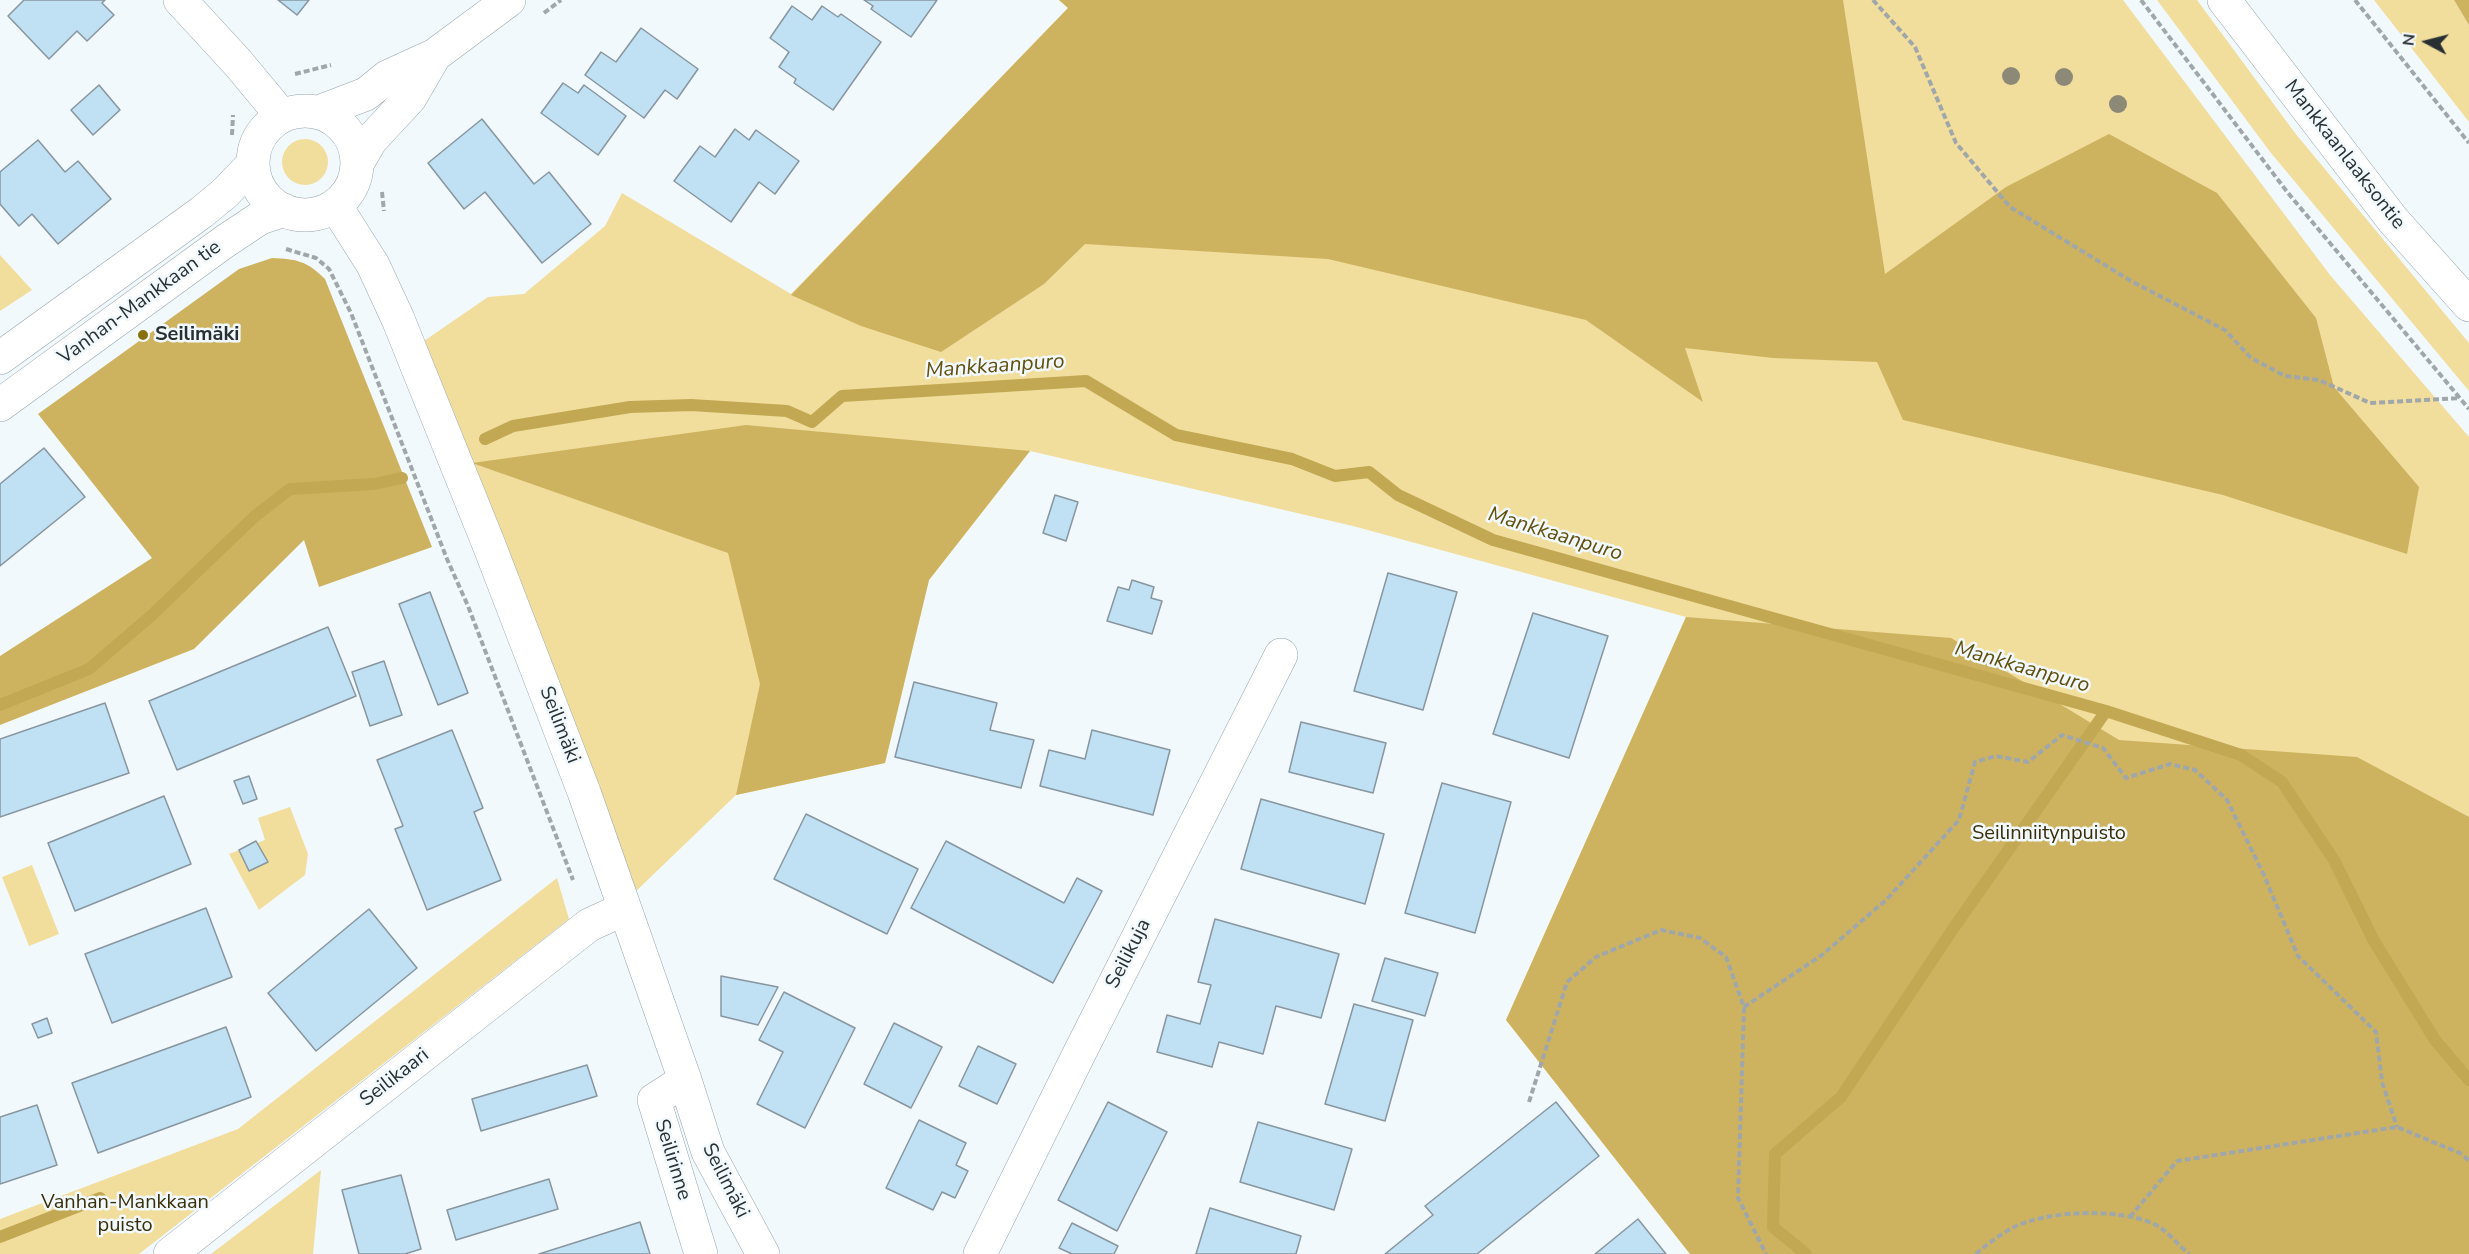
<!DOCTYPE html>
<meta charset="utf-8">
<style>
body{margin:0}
#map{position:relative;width:2469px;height:1254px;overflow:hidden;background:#f2f9fd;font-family:"Nunito Sans",sans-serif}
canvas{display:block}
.north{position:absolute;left:2397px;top:12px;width:60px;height:60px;-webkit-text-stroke:4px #f2f9fd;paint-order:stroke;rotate:277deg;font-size:16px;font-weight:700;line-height:24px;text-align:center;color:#293033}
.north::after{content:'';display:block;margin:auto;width:21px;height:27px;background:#293033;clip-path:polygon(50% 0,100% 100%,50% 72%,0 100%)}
</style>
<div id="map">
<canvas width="2469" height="1254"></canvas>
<div class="north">N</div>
</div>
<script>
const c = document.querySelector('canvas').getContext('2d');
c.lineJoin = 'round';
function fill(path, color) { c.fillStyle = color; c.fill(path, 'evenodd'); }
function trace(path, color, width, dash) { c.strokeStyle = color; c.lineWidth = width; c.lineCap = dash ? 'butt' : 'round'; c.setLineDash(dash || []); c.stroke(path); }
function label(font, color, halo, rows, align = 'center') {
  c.font = font + ' "Nunito Sans",sans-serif'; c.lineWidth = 5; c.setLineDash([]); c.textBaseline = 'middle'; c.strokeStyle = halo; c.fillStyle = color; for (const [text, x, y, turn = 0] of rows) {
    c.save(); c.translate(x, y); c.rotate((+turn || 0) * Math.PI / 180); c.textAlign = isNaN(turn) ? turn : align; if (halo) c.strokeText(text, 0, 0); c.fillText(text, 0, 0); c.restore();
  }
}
const green = new Path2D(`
 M1059,0H2123L2330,275L2469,437V1254H1690L1506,1020L1686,617L1353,526L1030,451L929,580L885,763L736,795L633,894L424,341L488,297L524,294L605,226L622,193L791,294L1068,8Z
 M2157,0H2197L2295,133L2469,343V391L2271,153Z
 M2374,0H2454L2469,25V122Z
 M282 162a23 23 0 1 1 46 0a23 23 0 1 1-46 0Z
 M0,255L32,290L0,311Z
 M290,807L308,854L305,875L259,910L229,854L265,840L258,818Z
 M32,865L59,934L29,946L2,877Z
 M557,878L569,919L139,1254H0V1219L238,1129Z
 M321,1170L313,1254H211Z`);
const forest = new Path2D(`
 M1059,0H1843L1885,274L2006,187L2109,134L2217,193L2316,318L2334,387L2419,487L2407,554L2223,495L1903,420L1877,362L1773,358L1685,348L1703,402L1586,320L1328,259L1085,244L1044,284L941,352L861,326L791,295L1068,8Z
 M2454,0H2469V25Z
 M272,258C297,259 307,261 325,279L432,547L319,587L304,540L194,649L0,725V656L152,558L38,414L239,269Z
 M746,425L1030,451L929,580L885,763L736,795L760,684L728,553L472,463Z
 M1686,617L1951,638L2119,740L2357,757L2469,817V1254H1690L1506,1020Z`);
const stream = new Path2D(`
 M485,439L513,426L630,407L691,405L787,411L812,422L842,396L1086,381L1176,435L1292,459L1335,476L1369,472L1398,495L1493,540L2106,711L2241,755L2282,782L2334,860L2374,941L2435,1040L2469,1080
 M0,705L89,669L152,615L254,517L290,489L374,484L402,478
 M0,1237L100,1198
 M1806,1254L1773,1227L1775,1154L1841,1097L1955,926L2106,711`);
const building = new Path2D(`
 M24,0H105L102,3L114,15L87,41L77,31L49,59L8,16Z
 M278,0H309L297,15Z
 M864,0H937L911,37L871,9L873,6Z
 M792,6L812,20L822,6L838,17L841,14L881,42L833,110L794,83L796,79L779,67L789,52L770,38Z
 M641,28L698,69L677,99L665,90L644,118L585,75L601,52L616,62Z
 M563,83L578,93L584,85L626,116L598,155L541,113Z
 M99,85L120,110L93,135L71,110Z
 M482,119L534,184L549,172L591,224L542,263L485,192L464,209L428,163Z
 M735,129L749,140L756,130L799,161L775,194L759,182L731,222L674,181L700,146L715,157Z
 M38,140L65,172L78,161L111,199L58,244L32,214L19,226L0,204V172Z
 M44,448L85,497L0,566V484Z
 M1055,495L1078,502L1066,541L1043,533Z
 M1388,573L1457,592L1423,710L1354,691Z
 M1132,580L1154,587L1151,598L1162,601L1152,634L1107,621L1118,587L1129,590Z
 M430,592L468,693L438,705L399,604Z
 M1533,613L1608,636L1569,758L1493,734Z
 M328,627L356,696L177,770L149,701Z
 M384,661L402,715L370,726L352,672Z
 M914,682L997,703L990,730L1034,740L1021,788L895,757Z
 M105,703L129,773L0,817V739Z
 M1301,722L1386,743L1373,793L1289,772Z
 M452,730L483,808L474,812L501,880L427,910L395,829L403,826L377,760Z
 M1092,730L1170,750L1153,815L1040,786L1049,750L1085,759Z
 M249,776L257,799L243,804L234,781Z
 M1442,783L1511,802L1475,933L1405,913Z
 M164,796L191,864L75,911L48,843Z
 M1261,799L1384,834L1365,904L1241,869Z
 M806,814L918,869L887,934L774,879Z
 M256,841L268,862L249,871L239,850Z
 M946,841L1064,903L1077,878L1102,891L1053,983L911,908Z
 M206,908L232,977L112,1023L85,954Z
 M369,909L417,968L316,1051L268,993Z
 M1215,919L1339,954L1321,1018L1276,1006L1263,1054L1219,1042L1212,1067L1157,1052L1167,1015L1200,1024L1211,985L1198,982Z
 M1385,958L1438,973L1425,1016L1372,1001Z
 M721,976L778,987L758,1025L721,1016Z
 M784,992L855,1028L805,1128L757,1104L783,1052L759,1040Z
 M1354,1004L1413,1020L1385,1121L1325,1104Z
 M47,1018L52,1033L38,1038L32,1024Z
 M894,1023L942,1047L911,1108L864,1084Z
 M226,1027L251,1097L98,1153L72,1083Z
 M978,1046L1016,1064L997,1104L959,1086Z
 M587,1065L597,1096L481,1131L472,1099Z
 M1108,1102L1167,1132L1117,1231L1058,1200Z
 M1556,1102L1599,1156L1477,1254H1385L1433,1215L1425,1206Z
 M37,1105L57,1165L0,1184V1117Z
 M919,1120L966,1143L956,1165L968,1171L955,1198L942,1192L933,1210L886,1188Z
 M1258,1122L1352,1149L1334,1210L1240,1182Z
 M401,1175L421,1249L405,1254H359L342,1190Z
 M549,1179L558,1209L456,1240L447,1210Z
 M1210,1208L1301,1236L1296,1254H1196Z
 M1638,1219L1666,1254H1595Z
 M640,1222L650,1254H539Z
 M1072,1223L1118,1246L1114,1254H1072L1059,1248Z`);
const path = new Path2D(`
 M1873,0L1915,47L1956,143L2010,207L2131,281L2225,330L2251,358L2285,376L2319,380L2370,403L2460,398
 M2141,0L2288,193L2469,409
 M2355,0L2469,143
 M544,13L561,0
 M295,74L331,65
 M232,135L233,115
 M382,192L384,211
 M286,249L316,258L329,269L351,313L447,559L468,606L573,880
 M1744,1007L1822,955L1886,900L1959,820L1975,762L1996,756L2028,762L2062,735L2103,748L2126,778L2170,764L2195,770L2227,800L2263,873L2298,956L2376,1032L2382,1082L2397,1127
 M1529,1102L1567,982L1596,957L1661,930L1700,938L1726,957L1744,1007L1738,1198L1766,1254
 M2130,1217L2177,1161L2397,1127L2462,1154L2469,1161
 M1976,1254C1987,1244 2001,1234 2014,1227C2049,1210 2119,1208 2154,1224C2166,1229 2178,1245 2189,1254`);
const street = new Path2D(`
 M180,0L238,63L282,116
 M335,205L373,265L398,319L489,545L584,792L685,1080L708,1152L763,1254
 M685,1080L654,1100L701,1254
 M170,1254L589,925L624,909
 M980,1254L1080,1052L1281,655`);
const secondary = new Path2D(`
 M2224,0L2393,220L2469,305
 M253 163a52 52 0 1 1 104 0a52 52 0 1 1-104 0Z
 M319,112L366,94L387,77L435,55L509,0
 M357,164L371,140L410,98L435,55
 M0,358L202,212L225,193L252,165
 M0,405L224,242L260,218L284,210`);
const trees = [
 [2011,76],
 [2064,77],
 [2118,104]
];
const markers = [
 [143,335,6,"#887011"]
];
const streetNames = [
 ["Mankkaanlaaksontie",2344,155,52],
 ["Vanhan-Mankkaan tie",140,303,-36],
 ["Seilimäki",559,725,69],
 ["Seilikuja",1129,954,-63],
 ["Seilikaari",395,1078,-38],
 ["Seilirinne",672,1160,73],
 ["Seilimäki",725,1181,63]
];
const poiNames = [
 ["Seilimäki",155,335]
];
const parkNames = [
 ["Seilinniitynpuisto",2049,834],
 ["Vanhan-Mankkaan",125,1203],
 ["puisto",125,1226]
];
const waterNames = [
 ["Mankkaanpuro",995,367,-4],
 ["Mankkaanpuro",1555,535,17],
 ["Mankkaanpuro",2022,668,16]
];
fill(green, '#f1dd9c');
fill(forest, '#cdb35f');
trace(stream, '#c2a853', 12);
fill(building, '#c0e0f4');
trace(building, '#87969f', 1.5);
trace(street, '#96a5ae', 34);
trace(secondary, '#96a5ae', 34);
trace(path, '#a0a7aa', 4, [6, 3]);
trace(street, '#fff', 33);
trace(secondary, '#fff', 33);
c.fillStyle = '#8c8976';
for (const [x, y] of trees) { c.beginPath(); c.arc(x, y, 9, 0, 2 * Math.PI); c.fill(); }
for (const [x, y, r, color] of markers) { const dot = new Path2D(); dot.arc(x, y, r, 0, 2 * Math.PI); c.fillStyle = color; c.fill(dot); trace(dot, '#f2f9fd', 2); }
label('20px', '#293033', '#f2f9fd', streetNames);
label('bold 20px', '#293033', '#f2f9fd', poiNames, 'left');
label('20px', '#392e08', '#f2f9fd', parkNames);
label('italic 21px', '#614f0c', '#f2f9fd', waterNames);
</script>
